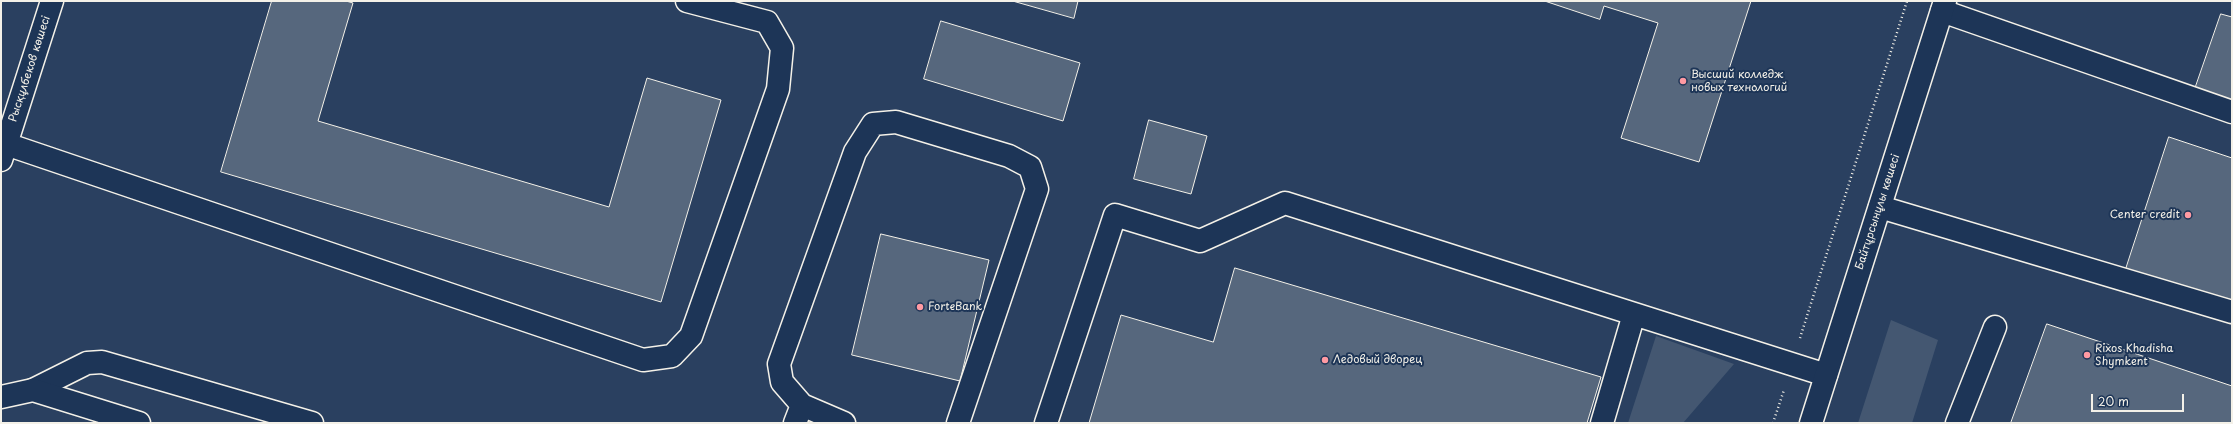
<!DOCTYPE html>
<meta charset="utf-8">
<style>
body{margin:0}
#map{position:relative;width:2233px;height:424px;overflow:hidden;background:#2a4060;font-family:"Playpen Sans",sans-serif}
canvas{display:block}
.frame{position:absolute;inset:0;border:2px solid #f4f1e8;pointer-events:none}
.scale{position:absolute;left:2091px;top:394px;width:93px;height:18px;box-sizing:border-box;border:2px solid #f4f1e8;border-top:0;padding-left:5px;font-size:12px;line-height:14px;white-space:nowrap;color:#f4f1e8;-webkit-text-stroke:3px #1d3557;paint-order:stroke}
</style>
<div id="map">
<canvas width="2233" height="424"></canvas>
<div class="frame"></div>
<div class="scale">20 m</div>
</div>
<script>
const c = document.querySelector('canvas').getContext('2d');
c.lineJoin = 'round';
function fill(path, color) { c.fillStyle = color; c.fill(path, 'evenodd'); }
function trace(path, color, width, dash) { c.strokeStyle = color; c.lineWidth = width; c.lineCap = dash ? 'butt' : 'round'; c.setLineDash(dash || []); c.stroke(path); }
function label(font, color, halo, rows, align = 'center') {
  c.font = font + ' "Playpen Sans",sans-serif'; c.lineWidth = 4; c.setLineDash([]); c.textBaseline = 'middle'; c.strokeStyle = halo; c.fillStyle = color; for (const [text, x, y, turn = 0] of rows) {
    c.save(); c.translate(x, y); c.rotate((+turn || 0) * Math.PI / 180); c.textAlign = isNaN(turn) ? turn : align; if (halo) c.strokeText(text, 0, 0); c.fillText(text, 0, 0); c.restore();
  }
}
const green = new Path2D(`
 M1891,320L1938,340L1912,423H1858Z
 M1656,336L1734,364L1683,423H1628Z`);
const building = new Path2D(`
 M272,1H346L353,3L318,121L609,207L647,78L721,100L661,302L221,172Z
 M1013,1H1078L1074,18Z
 M1545,1H1751L1699,162L1621,138L1658,23L1604,6L1600,19Z
 M2221,14L2232,17V102L2195,89Z
 M941,21L1080,63L1063,121L924,79Z
 M1149,120L1207,136L1191,194L1134,179Z
 M2169,137L2232,158V307L2125,272Z
 M881,234L989,260L960,381L852,355Z
 M1235,268L1601,377L1587,423H1089L1121,315L1213,342Z
 M2047,324L2232,386V423H2011Z`);
const path = new Path2D(`
 M1800,338L1907,1
 M1773,423L1784,390`);
const minor = new Path2D(`
 M1942,11L2232,112
 M6,144L643,360L672,356L691,336L778,89L782,48L767,22L687,1
 M1,160L52,1
 M1880,207L2232,312
 M33,390L87,363L102,362L312,423
 M802,405L844,423
 M795,423L802,405L782,382L779,364L855,152L873,124L896,122L1009,156L1030,167L1037,189L958,423
 M1046,423L1115,215L1200,241L1285,203L1826,375
 M1602,423L1634,314
 M1957,423L1995,327`);
const major = new Path2D(`
 M1,397L33,390L139,423
 M1811,423L1945,1`);
const markers = [
 [1683,81,4,"#ff9aa2"],
 [2188,215,4,"#ff9aa2"],
 [920,307,4,"#ff9aa2"],
 [2087,355,4,"#ff9aa2"],
 [1325,360,4,"#ff9aa2"]
];
const streetNames = [
 ["Рысқұлбеков көшесі",30,69,-72],
 ["Байтұрсынұлы көшесі",1878,212,-72]
];
const poiNames = [
 ["Высший колледж",1691,75],
 ["новых технологий",1691,88],
 ["Center credit",2180,215,"right"],
 ["ForteBank",928,307],
 ["Rixos Khadisha",2095,349],
 ["Shymkent",2095,362],
 ["Ледовый дворец",1333,360]
];
fill(green, '#445771');
fill(building, '#56677d');
trace(building, '#f4f1e8', 1);
trace(minor, '#f4f1e8', 25);
trace(major, '#f4f1e8', 25);
trace(path, '#f4f1e8', 2.5, [1, 3]);
trace(minor, '#1d3557', 22);
trace(major, '#1d3557', 22);
for (const [x, y, r, color] of markers) { const dot = new Path2D(); dot.arc(x, y, r, 0, 2 * Math.PI); c.fillStyle = color; c.fill(dot); trace(dot, '#1d3557', 1.5); }
label('11px', '#f4f1e8', '#1d3557', streetNames);
label('11px', '#f4f1e8', '#1d3557', poiNames, 'left');
</script>
